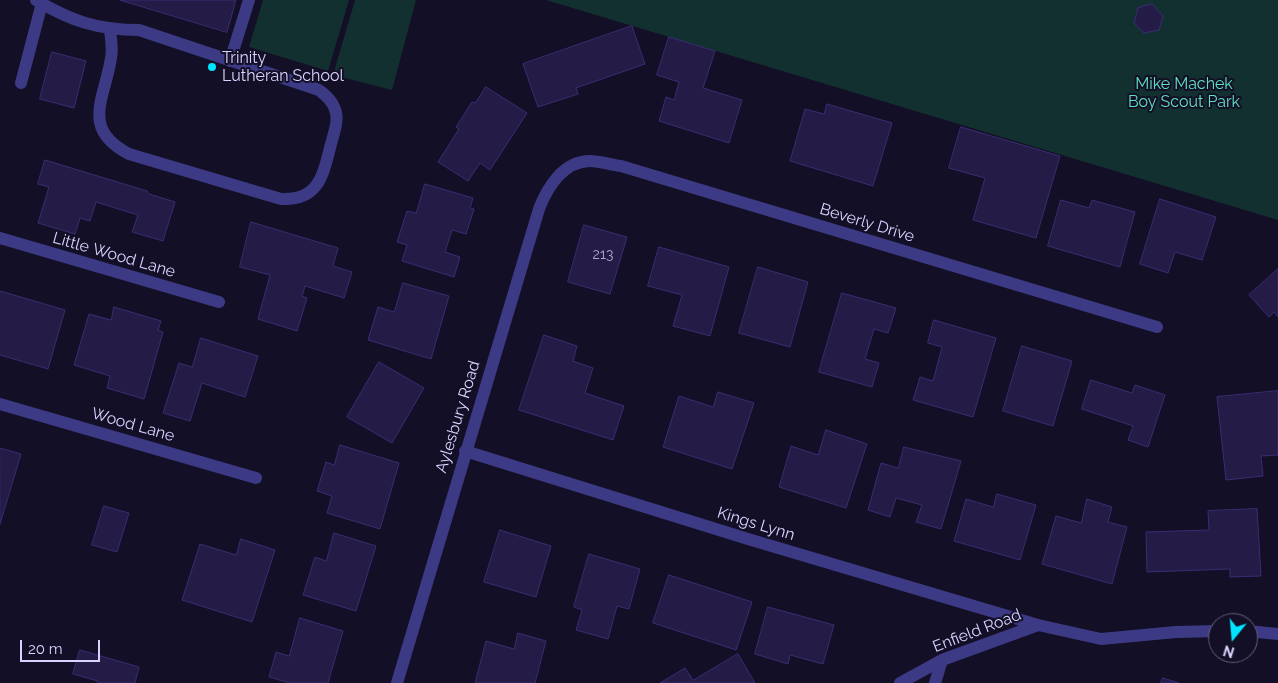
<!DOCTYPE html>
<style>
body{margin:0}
#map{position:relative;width:1278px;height:683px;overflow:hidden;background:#130f26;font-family:Raleway,sans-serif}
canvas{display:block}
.north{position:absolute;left:1208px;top:613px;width:50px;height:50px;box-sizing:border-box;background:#130f26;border:1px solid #625e7d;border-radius:50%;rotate:197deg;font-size:14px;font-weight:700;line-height:20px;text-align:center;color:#d9d4ff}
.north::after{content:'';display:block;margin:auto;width:18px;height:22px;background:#00e5ff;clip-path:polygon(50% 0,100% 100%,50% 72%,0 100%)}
.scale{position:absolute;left:20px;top:640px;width:80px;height:22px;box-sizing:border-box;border:2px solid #d9d4ff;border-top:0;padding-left:6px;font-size:15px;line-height:18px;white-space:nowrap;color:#d9d4ff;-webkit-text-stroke:4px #130f26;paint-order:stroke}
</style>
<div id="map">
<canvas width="1278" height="683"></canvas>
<div class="north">N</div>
<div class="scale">20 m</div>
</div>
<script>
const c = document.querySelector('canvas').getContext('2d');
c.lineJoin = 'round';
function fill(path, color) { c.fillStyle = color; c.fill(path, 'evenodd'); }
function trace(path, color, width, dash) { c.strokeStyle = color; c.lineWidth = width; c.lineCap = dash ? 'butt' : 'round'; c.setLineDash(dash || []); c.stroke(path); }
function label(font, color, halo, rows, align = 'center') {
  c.font = font + ' Raleway,sans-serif'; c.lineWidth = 4; c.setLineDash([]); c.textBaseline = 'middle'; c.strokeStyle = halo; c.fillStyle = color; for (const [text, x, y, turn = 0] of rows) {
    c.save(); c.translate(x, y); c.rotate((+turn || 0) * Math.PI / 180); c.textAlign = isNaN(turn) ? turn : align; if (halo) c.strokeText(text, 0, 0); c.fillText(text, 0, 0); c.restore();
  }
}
const green = new Path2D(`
 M263,0H349L328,71L249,47Z
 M355,0H416L392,90L333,75Z
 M546,0H1278V220Z`);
const building = new Path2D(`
 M120,0H236L227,32Z
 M1152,4L1163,16L1159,30L1144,33L1134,23L1138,8Z
 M632,26L645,64L576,88L578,94L538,107L523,64Z
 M669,37L715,51L703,88L742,100L729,143L659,121L666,97L674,100L679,82L657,75Z
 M52,52L86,61L74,108L40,99Z
 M486,87L527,113L490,170L480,163L468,181L438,162L459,129L456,127L472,102L475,103Z
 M827,104L892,123L873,186L790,161L805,109L824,114Z
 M961,127L1060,156L1036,238L973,220L985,178L949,168Z
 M45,160L147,191L149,194L175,202L163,241L132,232L138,215L96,202L90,221L80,218L75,234L38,223L49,187L38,184Z
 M425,184L473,198L470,208L474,209L466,234L452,230L445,252L460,257L454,277L402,261L407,245L397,242L407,211L416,213Z
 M1160,199L1216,217L1202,260L1175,252L1168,273L1140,264Z
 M1061,200L1089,208L1092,200L1135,212L1120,267L1048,246Z
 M251,222L338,248L333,266L352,272L344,298L305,286L302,296L307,298L297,331L258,319L270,275L240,267Z
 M584,225L627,237L610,294L568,282Z
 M659,247L729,267L710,336L673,326L682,295L648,286Z
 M758,267L808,282L790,347L739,333Z
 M1278,269V317L1274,312L1269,317L1249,295Z
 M403,283L449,296L431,359L368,340L378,307L394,312Z
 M0,291L65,310L48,369L0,355Z
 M842,293L896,308L888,333L874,329L865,359L879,363L872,387L819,372Z
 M114,307L161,321L158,330L163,332L144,399L107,388L110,376L74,365L89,314L111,320Z
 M934,320L996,338L973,417L913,400L920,377L933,381L942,347L928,343Z
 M544,335L577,346L573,361L593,368L585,393L624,406L613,440L519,410Z
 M201,338L258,356L245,397L202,383L190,421L163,413L179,363L192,367Z
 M1022,346L1072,361L1053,426L1003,411Z
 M379,362L424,388L392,443L347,417Z
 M1091,380L1132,393L1135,385L1165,395L1148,447L1128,440L1133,426L1082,409Z
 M1278,391V455L1261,456L1263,476L1226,480L1217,397Z
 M718,392L754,403L732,469L663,447L679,396L713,407Z
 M826,430L867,444L846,508L779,487L791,446L818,455Z
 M340,445L399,463L380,529L327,513L332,496L317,491L326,462L334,465Z
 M904,447L961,461L941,529L916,522L922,505L896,498L890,517L868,510L881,463L898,468Z
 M0,448L21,454L0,524Z
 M997,494L1036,505L1020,560L954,541L966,499L993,507Z
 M1087,499L1112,507L1108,522L1127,527L1112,584L1042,564L1056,516L1081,523Z
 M104,506L129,513L117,552L92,545Z
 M1257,509L1261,576L1230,577V569L1147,572L1146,532L1209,530L1208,511Z
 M500,530L551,546L536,597L484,582Z
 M334,533L376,546L356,611L303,595L315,557L326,561Z
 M241,539L275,550L252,622L182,600L200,544L236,555Z
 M589,554L640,569L629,609L617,606L608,639L576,630L582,610L574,607Z
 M669,575L752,602L736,650L653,623Z
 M768,607L834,625L823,664L790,655L788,664L755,654Z
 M300,618L343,631L328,683H290L269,677L276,652L289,656Z
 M518,633L546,641L535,683H475L486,641L514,649Z
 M80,650L139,667L135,683H97L98,681L73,674Z
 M738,654L755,683H660L685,668L693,680Z
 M1163,678L1179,683H1161Z`);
const lane = new Path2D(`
 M36,0C71,21 98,30 139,30L319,90C325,95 331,99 334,107C340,119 334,132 331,144C323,175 319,201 281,199L129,154C80,129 105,98 111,58C113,49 111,39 110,30
 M230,61L249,0
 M21,83L42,3`);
const street = new Path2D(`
 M0,238L219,302
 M0,404L256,478
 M465,451L748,539L1038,625
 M1248,631L1278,634
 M397,683L539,209C547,188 563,161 590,161C600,161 611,165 621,166L1157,327
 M900,683L942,660L1038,625L1101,639L1176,632L1218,631
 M935,683L942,660`);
const markers = [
 [212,67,5,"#00e5ff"]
];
const numberNames = [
 ["213",603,255]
];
const poiNames = [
 ["Trinity",222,58],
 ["Lutheran School",222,76]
];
const parkNames = [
 ["Mike Machek",1184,84],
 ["Boy Scout Park",1184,102]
];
const streetNames = [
 ["Beverly Drive",867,223,17],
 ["Little Wood Lane",114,255,16],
 ["Aylesbury Road",458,417,-73],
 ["Wood Lane",133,425,16],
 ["Kings Lynn",756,524,17],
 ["Enfield Road",977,631,-21]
];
fill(green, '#12302f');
fill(building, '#241b47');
trace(building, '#3b2d73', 1);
trace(lane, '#3d3a85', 12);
trace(street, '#3d3a85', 12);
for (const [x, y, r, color] of markers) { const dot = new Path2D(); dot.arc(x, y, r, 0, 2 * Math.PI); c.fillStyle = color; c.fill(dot); trace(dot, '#130f26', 2); }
label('14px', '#aca6d1', null, numberNames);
label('16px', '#d9d4ff', '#130f26', poiNames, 'left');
label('16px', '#5fe0c0', '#130f26', parkNames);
label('16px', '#d9d4ff', '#130f26', streetNames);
</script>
